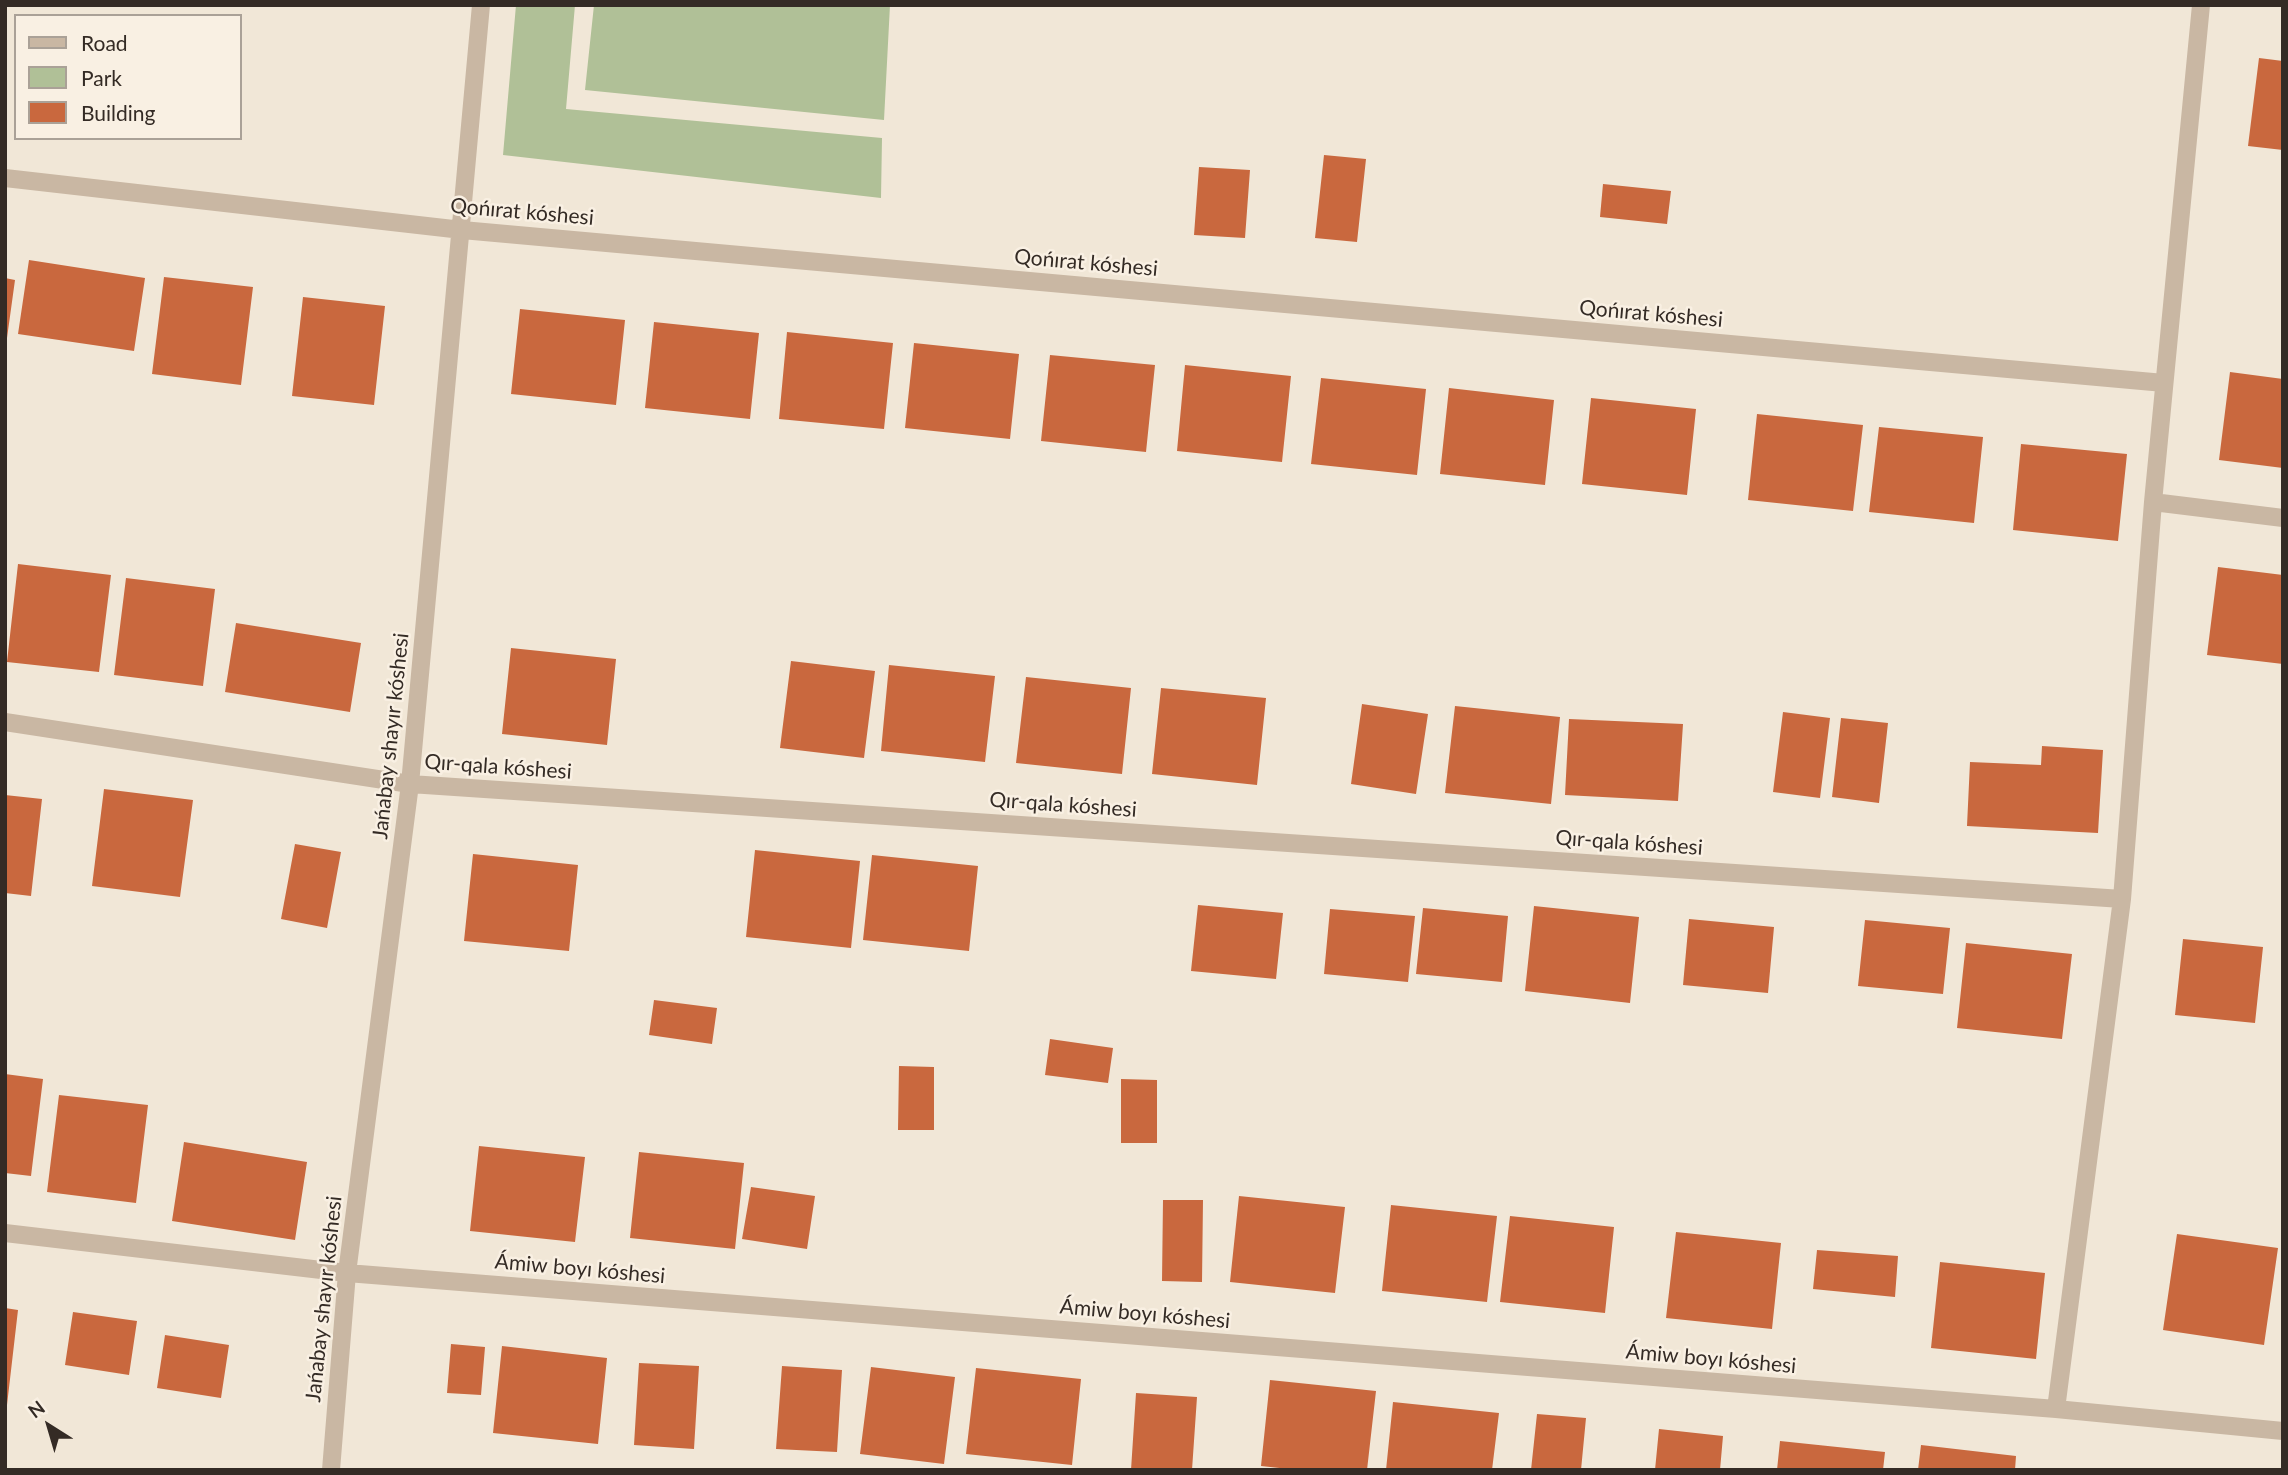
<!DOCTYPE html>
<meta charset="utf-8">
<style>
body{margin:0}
#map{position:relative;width:2288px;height:1475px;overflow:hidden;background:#f1e7d7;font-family:Lato,sans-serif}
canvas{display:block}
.frame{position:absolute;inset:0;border:7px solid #342b25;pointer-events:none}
.legend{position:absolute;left:14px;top:14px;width:228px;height:126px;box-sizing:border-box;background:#f9f0e3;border:2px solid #aaa197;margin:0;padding:9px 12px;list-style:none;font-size:21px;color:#342b25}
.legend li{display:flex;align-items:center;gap:14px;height:35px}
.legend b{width:35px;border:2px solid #aaa197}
.north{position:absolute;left:14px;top:1391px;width:70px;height:70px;-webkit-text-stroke:5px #f9f0e3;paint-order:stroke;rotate:323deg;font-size:19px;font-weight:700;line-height:28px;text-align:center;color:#342b25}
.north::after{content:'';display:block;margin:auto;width:24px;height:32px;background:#342b25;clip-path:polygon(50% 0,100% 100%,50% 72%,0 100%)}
</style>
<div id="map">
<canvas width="2288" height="1475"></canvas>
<div class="frame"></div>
<ul class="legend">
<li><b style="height:9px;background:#c9b7a3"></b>Road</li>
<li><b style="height:19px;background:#b0c097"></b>Park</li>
<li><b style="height:19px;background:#c9683e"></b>Building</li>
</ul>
<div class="north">N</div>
</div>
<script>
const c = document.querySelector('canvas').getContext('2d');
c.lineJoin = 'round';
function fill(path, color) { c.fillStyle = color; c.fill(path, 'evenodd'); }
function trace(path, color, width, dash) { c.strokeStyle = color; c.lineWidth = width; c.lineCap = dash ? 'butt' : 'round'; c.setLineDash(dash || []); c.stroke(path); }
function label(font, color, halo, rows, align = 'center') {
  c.font = font + ' Lato,sans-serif'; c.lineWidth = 5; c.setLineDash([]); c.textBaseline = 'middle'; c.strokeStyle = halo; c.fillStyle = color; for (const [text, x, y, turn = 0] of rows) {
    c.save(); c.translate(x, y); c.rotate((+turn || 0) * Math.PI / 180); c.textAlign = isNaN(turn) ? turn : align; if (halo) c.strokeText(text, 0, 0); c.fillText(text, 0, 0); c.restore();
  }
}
const green = new Path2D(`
 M516,5H575L566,109L882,138L881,198L503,155Z
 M594,5H890L884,120L585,90Z`);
const building = new Path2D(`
 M2259,58L2283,61V150L2248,146Z
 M1324,155L1366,159L1357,242L1315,238Z
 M1199,167L1250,170L1245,238L1194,235Z
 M1603,184L1671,191L1667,224L1600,217Z
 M29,260L145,278L134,351L18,334Z
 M164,277L253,287L241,385L152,374Z
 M5,278L15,280L7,338H5Z
 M303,297L385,306L374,405L292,396Z
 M520,309L625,320L616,405L511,394Z
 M654,322L759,333L750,419L645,408Z
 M787,332L893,343L884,429L779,419Z
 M914,343L1019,354L1010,439L905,428Z
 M1050,355L1155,365L1146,452L1041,441Z
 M1185,365L1291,376L1282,462L1177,451Z
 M2230,372L2283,379V468L2219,460Z
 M1321,378L1426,389L1417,475L1311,464Z
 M1449,388L1554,400L1545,485L1440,474Z
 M1591,398L1696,409L1687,495L1582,484Z
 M1757,414L1863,425L1853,511L1748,500Z
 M1879,427L1983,437L1974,523L1869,512Z
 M2021,444L2127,454L2118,541L2013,530Z
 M18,564L111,575L99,672L7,662Z
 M2218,567L2283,575V664L2207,655Z
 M126,578L215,589L203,686L114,675Z
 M236,623L361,643L350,712L225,692Z
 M511,648L616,659L607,745L502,734Z
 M791,661L875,671L864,758L780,748Z
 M889,665L995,676L985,762L881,751Z
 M1026,677L1131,688L1122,774L1016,763Z
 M1161,688L1266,698L1257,785L1152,774Z
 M1362,704L1428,714L1416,794L1351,784Z
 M1455,706L1560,717L1551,804L1445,793Z
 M1783,712L1830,718L1820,798L1773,792Z
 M1841,718L1888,723L1879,803L1832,797Z
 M1569,719L1683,724L1678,801L1565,795Z
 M2042,746L2103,750L2098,833L1967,826L1970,762L2041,765Z
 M104,789L193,800L180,897L92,886Z
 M5,795L42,799L31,896L5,893Z
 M295,844L341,852L327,928L281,919Z
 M755,850L860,861L851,948L746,937Z
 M473,854L578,865L569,951L464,941Z
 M872,855L978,866L969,951L863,940Z
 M1198,905L1283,913L1276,979L1191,971Z
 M1534,906L1639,917L1630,1003L1525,991Z
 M1423,908L1508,916L1502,982L1416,974Z
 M1330,909L1415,916L1408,982L1324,974Z
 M1689,919L1774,927L1768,993L1683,985Z
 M1865,920L1950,928L1943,994L1858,986Z
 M2183,939L2263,947L2255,1023L2175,1015Z
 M1966,943L2072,954L2062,1039L1957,1028Z
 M654,1000L717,1008L712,1044L649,1035Z
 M1050,1039L1113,1048L1108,1083L1045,1075Z
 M899,1066L934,1067V1130H898Z
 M5,1074L43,1079L31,1176L5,1173Z
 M1121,1079L1157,1080V1143H1121Z
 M59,1095L148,1105L136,1203L47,1192Z
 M184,1142L307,1162L295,1240L172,1221Z
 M479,1146L585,1157L575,1242L470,1231Z
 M639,1152L744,1163L735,1249L630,1238Z
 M751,1187L815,1196L807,1249L742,1239Z
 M1239,1196L1345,1207L1335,1293L1230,1282Z
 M1163,1200H1203L1202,1282L1162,1281Z
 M1391,1205L1497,1216L1487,1302L1382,1291Z
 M1510,1216L1614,1227L1605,1313L1500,1302Z
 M1676,1232L1781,1243L1772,1329L1666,1318Z
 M2177,1234L2278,1248L2264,1345L2163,1330Z
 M1817,1250L1898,1256L1895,1297L1813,1289Z
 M1940,1262L2045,1273L2036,1359L1931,1348Z
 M5,1308L18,1310L7,1405H5Z
 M73,1312L137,1321L129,1375L65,1365Z
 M165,1335L229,1345L221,1398L157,1388Z
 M451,1344L485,1347L481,1395L447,1393Z
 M502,1346L607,1358L598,1444L493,1433Z
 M639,1363L699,1366L694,1449L634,1445Z
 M782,1366L842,1370L837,1452L776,1449Z
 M871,1367L955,1377L944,1464L860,1454Z
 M976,1368L1081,1379L1072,1465L966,1454Z
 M1270,1380L1376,1391L1367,1470H1298L1261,1466Z
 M1136,1393L1197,1397L1192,1470H1131Z
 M1393,1402L1499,1413L1492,1470H1386Z
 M1537,1414L1586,1418L1581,1470H1531Z
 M1659,1429L1723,1436L1720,1470H1655Z
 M1780,1441L1885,1452L1883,1470H1777Z
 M1921,1445L2016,1456L2015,1470H1918Z`);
const minor = new Path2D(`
 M5,178L462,230L2164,383
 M2153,502L2283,518
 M5,722L410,784L2122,899
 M5,1233L347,1273L2056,1409L2283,1431
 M2056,1409L2122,899L2153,502L2201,5
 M331,1470L347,1273L410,784L481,5`);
const streetNames = [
 ["Qońırat kóshesi",522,212,5],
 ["Qońırat kóshesi",1086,263,5],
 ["Qońırat kóshesi",1651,314,5],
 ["Jańabay shayır kóshesi",391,736,-84],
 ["Qır-qala kóshesi",498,767,4],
 ["Qır-qala kóshesi",1063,805,4],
 ["Qır-qala kóshesi",1629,843,4],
 ["Ámiw boyı kóshesi",580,1269,5],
 ["Jańabay shayır kóshesi",324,1299,-84],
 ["Ámiw boyı kóshesi",1145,1314,5],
 ["Ámiw boyı kóshesi",1711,1359,5]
];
fill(green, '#b0c097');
fill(building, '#c9683e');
trace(minor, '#c9b7a3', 18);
label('21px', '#342b25', '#f9f0e3', streetNames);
</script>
